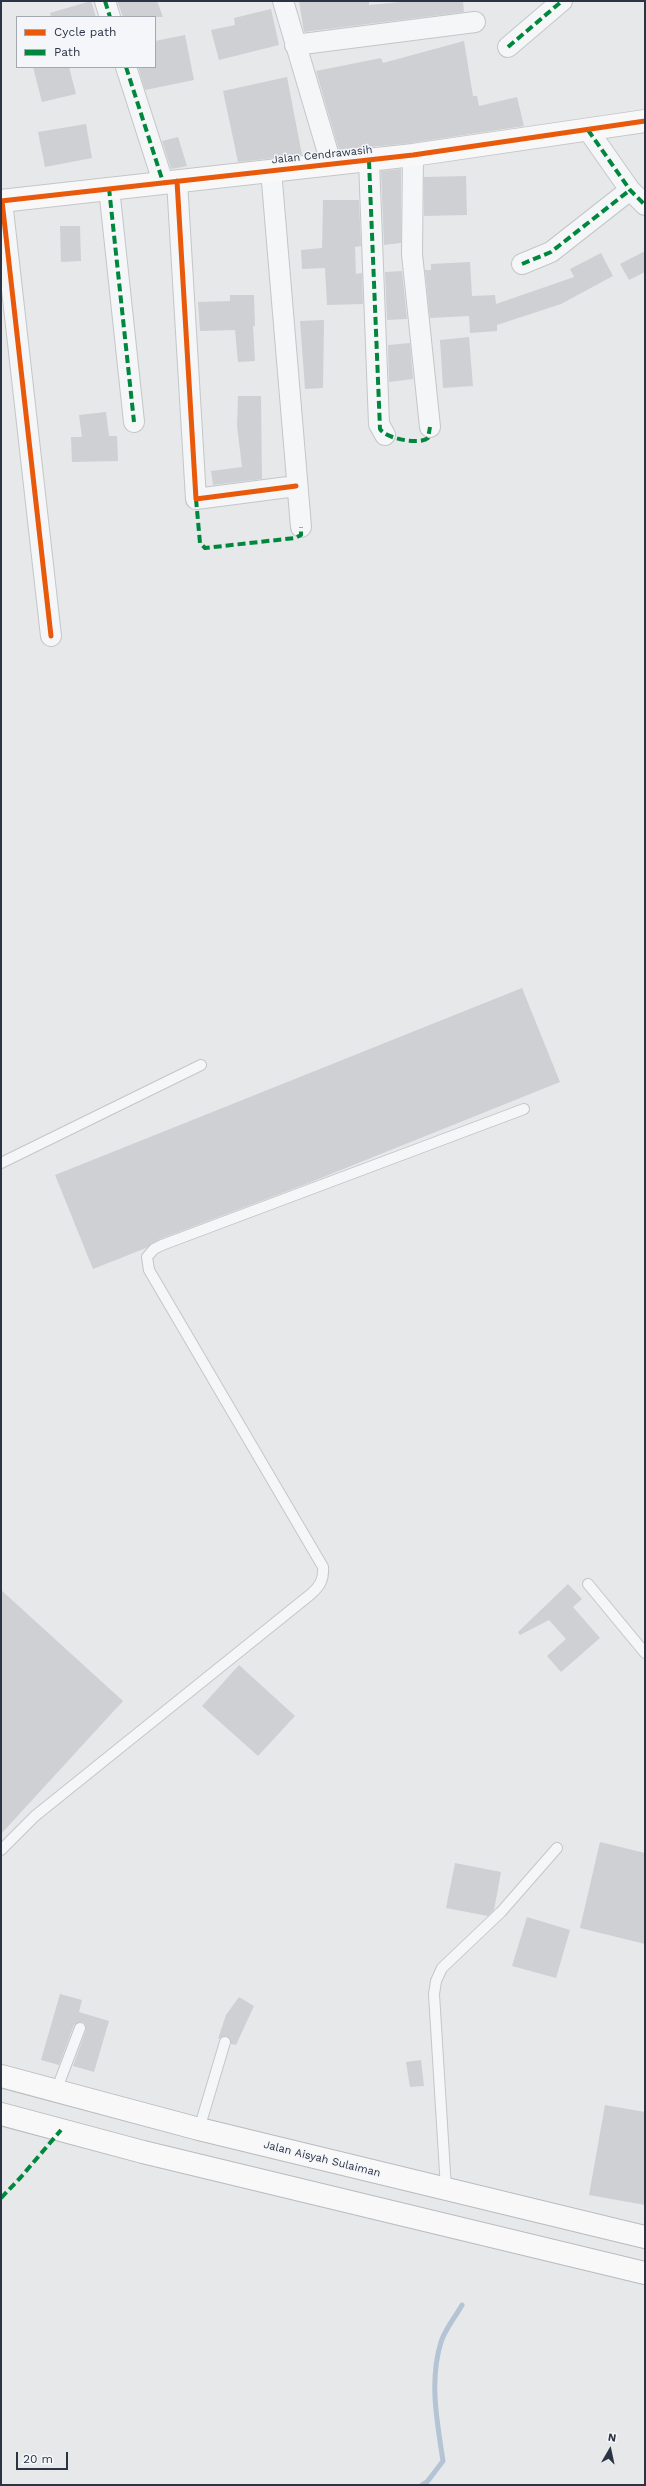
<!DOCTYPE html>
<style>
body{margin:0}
#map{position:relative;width:646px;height:2486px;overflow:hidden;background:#e6e8ea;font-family:"Work Sans",sans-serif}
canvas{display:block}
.frame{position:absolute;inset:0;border:2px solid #2b3445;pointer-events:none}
.legend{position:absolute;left:16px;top:16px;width:140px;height:52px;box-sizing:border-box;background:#f4f6f9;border:1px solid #a4a8b1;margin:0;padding:5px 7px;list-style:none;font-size:12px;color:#2b3445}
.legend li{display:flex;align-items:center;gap:8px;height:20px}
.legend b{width:20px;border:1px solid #a4a8b1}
.north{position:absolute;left:590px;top:2430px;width:40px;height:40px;-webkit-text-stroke:3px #f4f6f9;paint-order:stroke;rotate:9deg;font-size:11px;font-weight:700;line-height:16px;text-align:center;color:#2b3445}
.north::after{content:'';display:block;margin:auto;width:14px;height:18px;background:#2b3445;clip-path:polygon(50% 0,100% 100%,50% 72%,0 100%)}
.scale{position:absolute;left:16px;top:2452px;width:52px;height:18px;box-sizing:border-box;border:2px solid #2b3445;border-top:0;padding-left:5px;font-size:12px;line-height:14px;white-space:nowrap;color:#2b3445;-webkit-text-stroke:3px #f4f6f9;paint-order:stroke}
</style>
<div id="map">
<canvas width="646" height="2486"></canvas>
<div class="frame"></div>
<ul class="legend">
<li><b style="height:5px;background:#e8590c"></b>Cycle path</li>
<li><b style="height:5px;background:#00873e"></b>Path</li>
</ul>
<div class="north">N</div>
<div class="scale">20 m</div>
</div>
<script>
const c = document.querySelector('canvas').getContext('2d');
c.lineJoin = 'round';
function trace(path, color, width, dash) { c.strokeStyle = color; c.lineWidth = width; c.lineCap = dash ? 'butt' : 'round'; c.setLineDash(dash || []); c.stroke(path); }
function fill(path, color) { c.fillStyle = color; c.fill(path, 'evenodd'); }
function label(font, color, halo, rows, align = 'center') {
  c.font = font + ' "Work Sans",sans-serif'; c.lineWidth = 3; c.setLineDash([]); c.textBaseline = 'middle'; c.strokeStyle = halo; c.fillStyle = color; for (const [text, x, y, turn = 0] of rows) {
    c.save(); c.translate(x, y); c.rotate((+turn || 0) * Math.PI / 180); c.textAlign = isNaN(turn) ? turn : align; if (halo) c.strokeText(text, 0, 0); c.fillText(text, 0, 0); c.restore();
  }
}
const stream = new Path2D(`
 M422,2485L427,2482L443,2461C437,2421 429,2381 441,2342C445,2329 456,2316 462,2305`);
const building = new Path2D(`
 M91,1L96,17H51L50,13Z
 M117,1H157L163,17H123Z
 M299,1H369V5L411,1H463L464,12L304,32Z
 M271,9L279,45L219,60L211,30L235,25L234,18Z
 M185,35L194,80L145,90L138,67H155V41Z
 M464,41L473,96H477L479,106L517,97L524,126L411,143L339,150L316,71L381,58L383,63Z
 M33,67H69L76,94L42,102Z
 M287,77L302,155L238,162L223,91Z
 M86,124L92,158L45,167L38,132Z
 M178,137L187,166L171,169L162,141Z
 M401,169V243L384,245L381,171Z
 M466,176L467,215L424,216V177Z
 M323,200H359L361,246L355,247L356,274L362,273L363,304L327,305L325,268L302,269L301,250L322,248Z
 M60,226H80L81,261L61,262Z
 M645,251V272L629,280L620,264Z
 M601,253L613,276L561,304L497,325V331L470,333L469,316L430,318L425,270H431V264L470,262L472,296L495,295L496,304L574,277L570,269Z
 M402,271L407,319L387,320L385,272Z
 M230,295H254L255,326H253L255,361L238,362L235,330L200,331L198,302L230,301Z
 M324,320L323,388L305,389L300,321Z
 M469,337L473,386L443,388L440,340Z
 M410,343L413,379L389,382L388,345Z
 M238,396H261L262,479L213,485L211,471L242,467L237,426Z
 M106,412L109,436H117L118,461L72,462L71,437H82L79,415Z
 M522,988L560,1082L306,1184L160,1239L146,1248L93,1269L55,1175Z
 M568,1584L582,1599L573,1607L600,1638L561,1672L547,1656L566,1639L549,1620L520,1635L518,1632Z
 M1,1590L123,1701L1,1834Z
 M239,1665L295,1716L258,1756L202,1706Z
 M600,1842L645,1853V1944L580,1928Z
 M455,1863L501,1872L494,1910L488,1916L446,1908Z
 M527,1917L570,1930L556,1978L512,1966Z
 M60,1994L82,2000L79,2012L109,2021L94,2072L73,2066L86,2030L85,2024L82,2022L74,2025L59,2065L41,2060Z
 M239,1997L254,2006L236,2045L231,2044L227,2036L218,2039L226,2015Z
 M421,2060L424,2086L410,2087L406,2062Z
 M605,2105L645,2112V2205L589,2195Z`);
const lane = new Path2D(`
 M1,1163L201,1065
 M588,1584L645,1653
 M1,1850L35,1816L311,1594C320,1586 324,1579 323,1567L149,1270L147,1257L154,1249L162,1245L524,1109
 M56,2091L80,2028
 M199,2129L225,2042
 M446,2189L434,1994L436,1981L442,1968L501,1912L557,1848`);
const street = new Path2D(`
 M105,1L110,17
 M283,1L331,163
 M295,45L475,22
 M508,47L562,1
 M126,67L163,182
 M588,130L630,190L645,205
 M413,155L412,254L430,427
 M369,161L379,424L385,435
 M271,170L301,527
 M177,181L196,499L296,486
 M109,188L134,422
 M2,201L51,636
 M522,264L551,252L630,190`);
const secondary = new Path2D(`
 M1,201L413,155L645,121`);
const highway = new Path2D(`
 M1,2076L199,2129L645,2237
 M1,2114L143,2152L645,2273`);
const quiet = new Path2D(`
 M105,1L110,17
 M508,47L562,1
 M126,67L163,182
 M588,130L630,190L645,205
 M369,161L380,429C386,439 420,445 428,438L430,427
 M109,188L134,422
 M522,264L551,252L630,190
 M196,499L200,543L205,548L295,538L301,535V527
 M1,2198L21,2177L61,2130`);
const cycleway = new Path2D(`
 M177,181L196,499L296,486
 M1,201L413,155L645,121
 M2,201L51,636`);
const streetNames = [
 ["Jalan Cendrawasih",322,155,-6],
 ["Jalan Aisyah Sulaiman",322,2159,14]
];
trace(stream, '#b4c4d5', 5);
fill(building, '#ced0d3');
trace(lane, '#c4c6c8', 12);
trace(street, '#c4c6c8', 22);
trace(secondary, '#c4c6c8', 24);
trace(highway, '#b8bbbf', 24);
trace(lane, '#f5f6f7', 10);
trace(street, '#f5f6f7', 20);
trace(secondary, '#f8f8f8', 22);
trace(highway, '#f8f8f8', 22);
trace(quiet, '#00873e', 4, [8, 4]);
trace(cycleway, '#e8590c', 5);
label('11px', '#2b3445', '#f4f6f9', streetNames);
</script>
